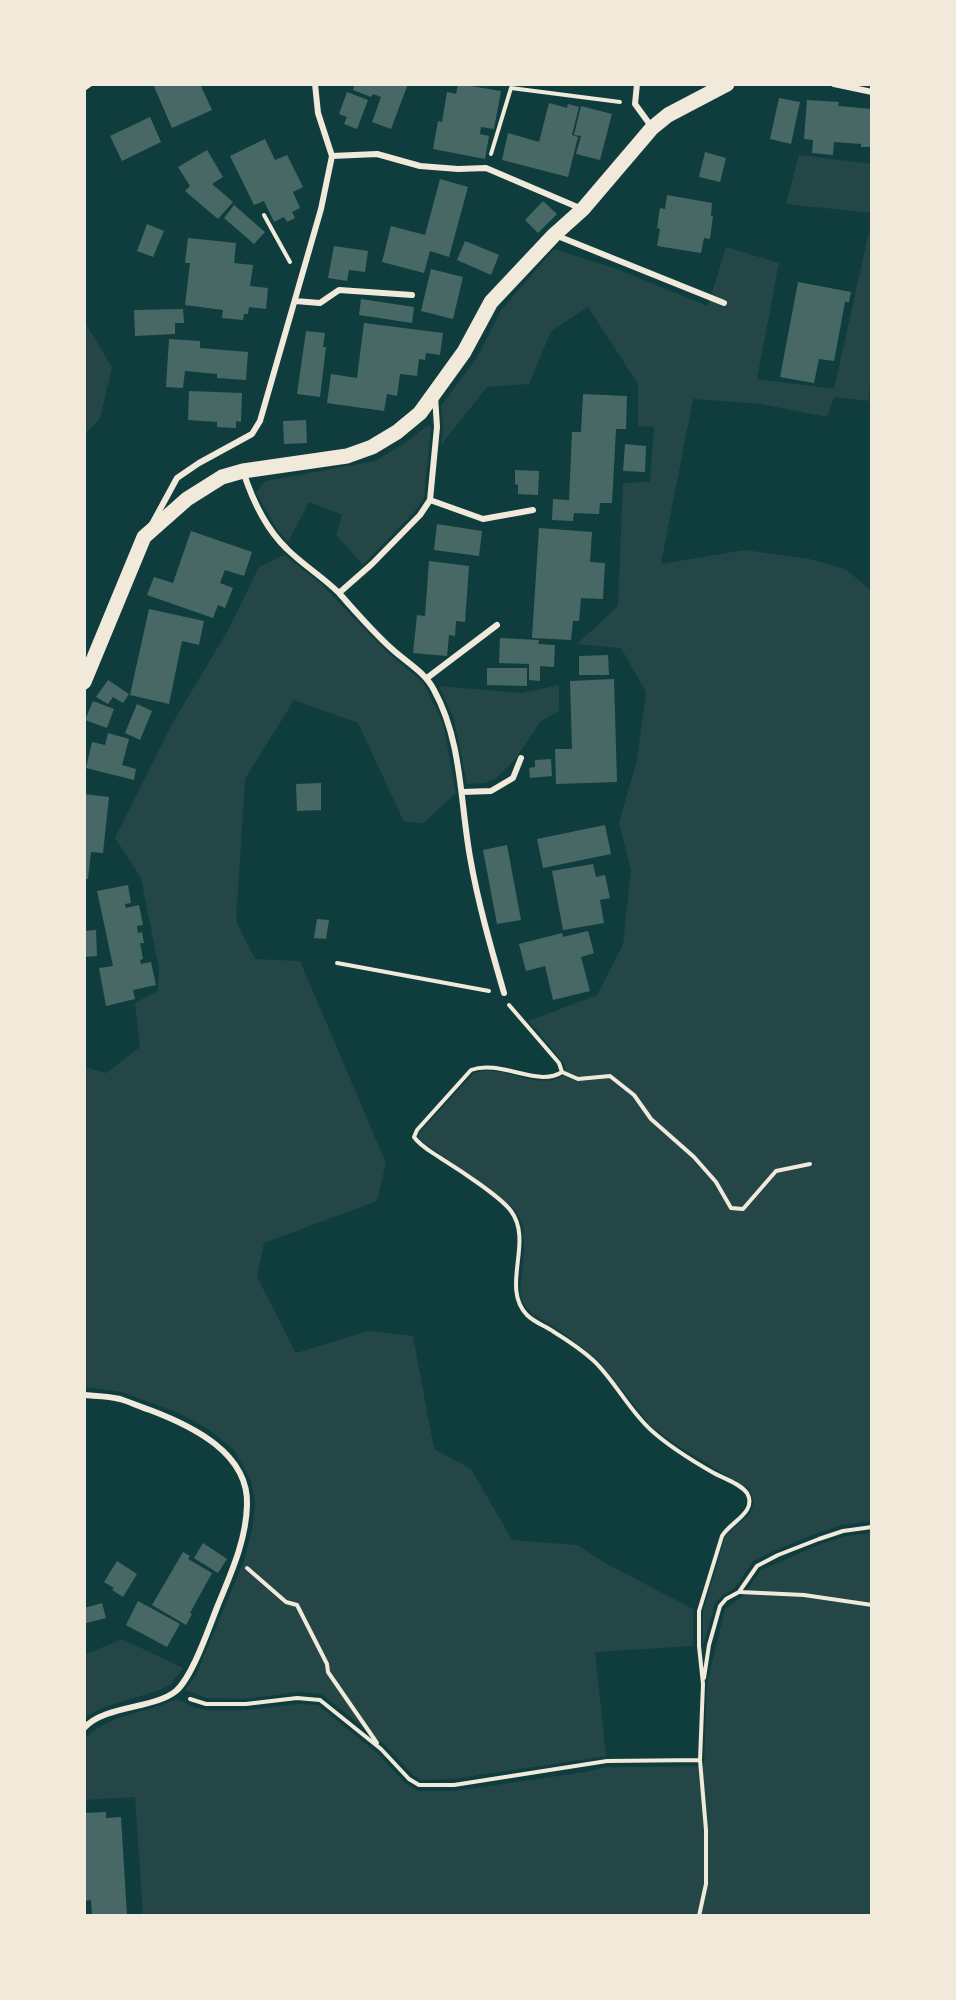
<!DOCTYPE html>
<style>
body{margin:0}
#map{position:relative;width:956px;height:2000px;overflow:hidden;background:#0f3d3e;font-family:"Asap Condensed",sans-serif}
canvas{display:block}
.frame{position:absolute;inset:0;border:86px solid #f1e9da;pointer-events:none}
</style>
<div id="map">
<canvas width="956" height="2000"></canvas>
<div class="frame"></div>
</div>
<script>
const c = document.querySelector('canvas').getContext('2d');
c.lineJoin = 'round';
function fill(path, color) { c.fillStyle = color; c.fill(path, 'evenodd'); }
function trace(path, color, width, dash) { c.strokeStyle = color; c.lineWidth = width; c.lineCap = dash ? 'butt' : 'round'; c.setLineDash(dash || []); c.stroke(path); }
const green = new Path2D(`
 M799,155L872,164V213L786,204Z
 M872,218V375L868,401L834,397L827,417L761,404L693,399L661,564L745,550L809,559L845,569L872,591V1521L842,1525L817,1533L776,1550L753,1561L735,1588L723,1595L715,1603L703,1646V1611L725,1537L729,1532L750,1514L754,1502L749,1489L681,1448L652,1427L597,1359L563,1333L531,1313L523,1303L520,1292L524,1248L523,1225L514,1208L422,1141L418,1136L420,1132L474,1073C504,1062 538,1094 566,1074L565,1065L529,1021L597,995L623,945L631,871L619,822L637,760L646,692L621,648L577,644L618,606L623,483L650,482L654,427L638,426V384L588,307L551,331L529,384L487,387L441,445L443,427L441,406L476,359L502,309L554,249L614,268L708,306L726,247L779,263L757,379L834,389Z
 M84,321L112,367L100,419L84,434Z
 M428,425L431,427L424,498L415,511L363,565L336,535L342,515L309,502L288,542L278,531L256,493L265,481L375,461L405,443Z
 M284,555L319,582L388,653L423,682L443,723L456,793L423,823L404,822L358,723L294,700L245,779L236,921L255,959L300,961L386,1163L377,1201L264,1243L257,1277L296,1353L368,1331L413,1336L434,1449L471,1469L512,1540L577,1545L607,1564L693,1609V1646L595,1652L606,1756L453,1779L421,1780L413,1775L385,1745L322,1694L297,1692L246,1699L207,1698L185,1690L196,1675L244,1561L252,1530L255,1503L251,1481L234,1450L207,1428L176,1412L122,1392L84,1387V1067L106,1073L140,1047L135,1003L158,991L159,968L141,878L115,838L172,724L227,632L259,567Z
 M559,685V711L541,721L514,761L495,779L485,783L467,784L454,719L439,686L522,693Z
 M872,1533V1916H143L135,1797L84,1800V1740C107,1714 147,1713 177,1699L194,1707L206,1710H246L297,1704L318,1705L377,1753L406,1784L418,1791H454L585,1772L607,1767L704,1766L707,1683L725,1609L743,1596L761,1570L821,1544L845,1536Z
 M122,1639L183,1668L170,1685L160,1690L105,1707L84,1717V1655Z`);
const building = new Path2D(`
 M153,84H200L212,110L172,128Z
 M355,84H408L391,129L372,122L381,97L373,94L371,97L353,90Z
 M458,84L501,91L494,129L481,127L480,134L489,136L485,159L433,149L438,121L442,122L447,92L456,94Z
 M347,92L368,100L357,129L344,124L347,117L339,114Z
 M779,98L800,102L791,144L770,139Z
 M807,100L839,102L838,106L872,109V147H861V144L834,142L833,155L812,153L813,140L804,139Z
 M549,103L567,108L568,104L579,107L572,135L578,137L568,177L502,160L508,133L539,142Z
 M581,106L612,114L600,160L576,154L581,136L574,135Z
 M150,117L161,142L122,161L110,136Z
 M265,139L275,160L287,155L303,187L293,192L300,208L292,212L295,218L287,222L284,217L274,222L264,201L254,205L230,156Z
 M207,150L223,177L212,184L233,202L218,219L185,191L190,186L178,167Z
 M705,152L726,158L720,182L699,177Z
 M440,179L468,187L449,257L430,251L424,273L382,262L391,226L425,235Z
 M667,195L712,203L711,216H713L710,239L704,238L701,253L657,246L660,229L657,228L660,208L665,209Z
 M543,201L557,214L538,233L525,220Z
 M234,205L265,232L254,244L224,218Z
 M147,224L164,231L153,257L137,251Z
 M188,238L236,243L234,263L253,265L250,286L268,288L266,309L249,307L248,314H244L243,320L222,318L223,310L185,305L190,263H185Z
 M465,241L499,255L491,275L457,260Z
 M334,246L368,251L365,272L349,270L347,281L328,278Z
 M431,269L463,277L453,319L421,311Z
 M798,282L851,292L849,302H845L834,361L819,359L814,383L780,377Z
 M361,299L414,307L412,323L359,315Z
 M183,309L184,323H175V334L135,336L134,310Z
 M364,323L443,333L440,355L426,353L425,360L419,359L417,376L400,374L397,396L387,394L384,411L327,403L331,374L357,378Z
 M306,331L325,333L323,347H326L320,397L297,394Z
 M169,339L200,341V348L248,352L246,380L217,378V374L185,371L183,388L166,387Z
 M189,391L242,393L241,422L236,421V428L217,427V422L188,420Z
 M583,394L627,396L626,429H616L612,503H600L599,514L574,513L573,521L552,520L553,499L569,500L572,432H581Z
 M306,420L307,443L284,444L283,421Z
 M625,444L646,446L645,472L623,471Z
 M515,470L539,471L538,495L518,494V485L515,484Z
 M437,524L482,531L479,556L434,550Z
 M539,528L592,532L590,562L605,563L603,599L581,598L579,621H573L571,640L532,638Z
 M191,531L252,552L244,576L225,570L220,583L233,588L225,608L218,605L213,618L147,595L154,577L173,583Z
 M429,561L469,566L465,622L456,621L455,636L449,635L447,656L413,653L417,615L425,616Z
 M149,609L204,621L199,645L182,641L169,704L130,695Z
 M500,638L539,640L538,644L555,645L554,667L540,666V681L529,680V664L499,663Z
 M608,655L609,675H579V656Z
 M487,668H527V686L487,685Z
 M614,679L617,782L556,784L555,749H572L570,681Z
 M108,680L129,694L123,703L113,697L108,704L96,697Z
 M93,701L114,709L107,728L85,720Z
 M137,704L152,711L140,740L125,733Z
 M108,733L129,739L122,765L136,769L134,780L86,768L92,742L105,745Z
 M551,759L552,776L530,778L529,768L535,767V760Z
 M321,783V810L297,811L296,784Z
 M84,794L109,797L103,853L91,852L88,879H84Z
 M605,825L611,854L543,868L537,839Z
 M507,845L521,920L497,924L483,850Z
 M593,864L596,877L605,875L610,898L600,900L604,923L563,930L552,871Z
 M128,885L131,903L125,904L126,908L139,905L143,925L137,926L138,933L142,932L144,943H140L143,959L140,960L141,964L151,962L156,985L133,990L135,999L106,1006L99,968L113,966L97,891Z
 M317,919L329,920L326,939L314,938Z
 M96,930L97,956L84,957V931Z
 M588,931L594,953L581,957L590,991L553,1000L545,966L526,971L519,944L562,933L563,937Z
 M203,1543L227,1559L218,1573L194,1558Z
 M183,1552L190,1556L188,1559L212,1573L190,1613L192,1614L186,1625L152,1605Z
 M117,1561L137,1574L123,1597L112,1590L114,1588L104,1582Z
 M138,1601L180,1624L167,1647L126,1625Z
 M102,1603L106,1618L86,1623L84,1608Z
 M106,1812V1818L121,1817L127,1916H92L91,1900L84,1901V1813Z`);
const path = new Path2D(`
 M84,89L91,84
 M491,154L511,88L620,102
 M264,215L290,262
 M337,963L489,991
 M509,1005L559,1063L562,1072C538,1088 500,1059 471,1070L417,1130L414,1137C421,1147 432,1152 442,1159C458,1169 501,1197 511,1211C534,1242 500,1287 527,1315C534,1322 545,1326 554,1332C567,1340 582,1350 594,1361C615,1381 630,1412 652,1431C670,1447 691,1460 712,1472C722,1478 740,1483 747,1493C758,1512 730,1522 722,1536L699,1611V1646L703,1684L700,1760L706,1830V1884L699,1916
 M562,1072L578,1079L610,1076L634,1095L651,1119L694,1157L716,1182L731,1208L743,1209L776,1171L810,1164
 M247,1568L286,1602L297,1605L327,1664L328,1672L377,1743
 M740,1592L804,1595L872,1605
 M704,1678L709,1645L720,1606L726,1599L739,1592L757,1566L778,1555L819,1539L843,1531L872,1527
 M190,1699L206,1704H246L297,1698L320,1700L381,1749L409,1779L419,1785H454L607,1761L700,1760`);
const minor = new Path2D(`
 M315,84L318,113L332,156L377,154L420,166L458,169L486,168L582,209
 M637,84L635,104L651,126
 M834,84L872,92
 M555,235L724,303
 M295,301L320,303L339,290L412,295
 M243,471C252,499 265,528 287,549C303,565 323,577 339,593C356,612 373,632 392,649C406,662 425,672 434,690C462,741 460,801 470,857C478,903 491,948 504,993
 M430,500L483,519L533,510
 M152,524L177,478L199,463L252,434L260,421L321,209L332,156
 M339,593L372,564L420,515L430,500L437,427L435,396
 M427,678L497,625
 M462,792L491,791L513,778L521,758
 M84,1395C96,1396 109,1396 120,1399C130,1402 140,1407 150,1410C192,1426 249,1453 247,1505C246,1541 231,1573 218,1605C209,1627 193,1676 176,1691C154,1709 105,1705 84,1728`);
const primary = new Path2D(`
 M84,682L144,537L187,499L222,477L243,471L347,456L372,447L397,432L420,413L464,352L491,302L554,235L583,209L652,128L668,115L727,84`);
fill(green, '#244646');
fill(building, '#486865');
trace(path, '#f1e9da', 4);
trace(minor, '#f1e9da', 6);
trace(primary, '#f1e9da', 15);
</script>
